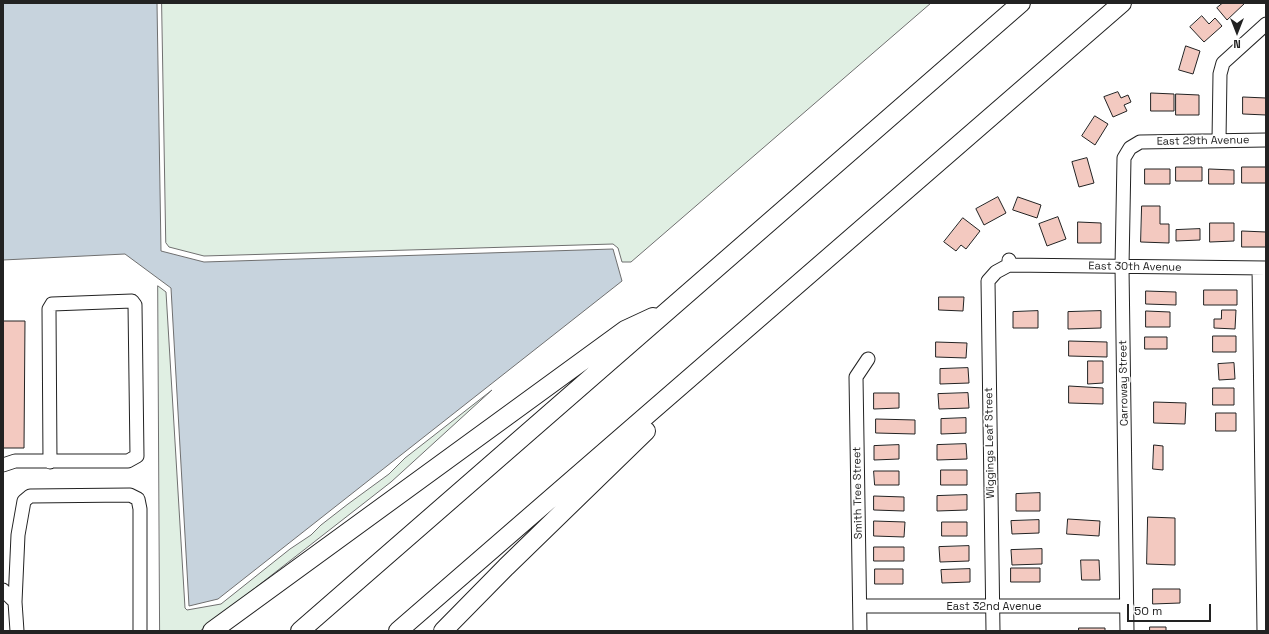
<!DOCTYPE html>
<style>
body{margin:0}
#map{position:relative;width:1269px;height:634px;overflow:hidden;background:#fff;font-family:"Space Grotesk",sans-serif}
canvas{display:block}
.frame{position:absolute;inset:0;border:4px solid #222;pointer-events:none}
.north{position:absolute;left:1217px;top:12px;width:40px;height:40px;-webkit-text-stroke:3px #fff;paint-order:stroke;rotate:180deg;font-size:11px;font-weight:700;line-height:16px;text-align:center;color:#222}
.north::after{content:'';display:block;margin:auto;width:14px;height:18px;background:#222;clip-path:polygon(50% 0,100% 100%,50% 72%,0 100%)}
.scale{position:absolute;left:1127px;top:604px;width:84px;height:18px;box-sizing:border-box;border:2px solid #222;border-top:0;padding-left:5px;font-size:12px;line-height:14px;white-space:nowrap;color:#222;-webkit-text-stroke:3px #fff;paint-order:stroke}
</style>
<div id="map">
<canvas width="1269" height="634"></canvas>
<div class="frame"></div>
<div class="north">N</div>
<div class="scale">50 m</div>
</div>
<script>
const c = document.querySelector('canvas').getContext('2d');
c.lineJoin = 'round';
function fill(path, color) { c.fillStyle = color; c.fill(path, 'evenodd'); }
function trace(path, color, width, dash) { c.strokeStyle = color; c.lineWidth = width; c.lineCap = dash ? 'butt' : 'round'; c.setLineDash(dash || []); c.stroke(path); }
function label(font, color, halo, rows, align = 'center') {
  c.font = font + ' "Space Grotesk",sans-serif'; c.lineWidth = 3; c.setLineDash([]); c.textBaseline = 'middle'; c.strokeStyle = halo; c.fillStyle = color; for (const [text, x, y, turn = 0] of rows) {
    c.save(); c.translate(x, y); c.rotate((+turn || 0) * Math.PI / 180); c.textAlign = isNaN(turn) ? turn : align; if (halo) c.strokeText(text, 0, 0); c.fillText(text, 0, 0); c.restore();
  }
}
const green = new Path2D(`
 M162,3H931L631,262H622L618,248L613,244L204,256L169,247L166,243Z
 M158,286L166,292L185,608L187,610L221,604L290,549L311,535L321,525L348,504L389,474L405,458L492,390L391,482L200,631H160Z`);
const water = new Path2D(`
 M3,3H157L161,251L204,262L613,249L622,281L218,599L189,606L171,288L125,254L3,260Z`);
const building = new Path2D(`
 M1223,3H1245L1227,20L1217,8Z
 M1202,16L1209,24L1215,18L1222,26L1204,42L1190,27Z
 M1186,46L1200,51L1193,74L1179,70Z
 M1118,92L1121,98L1128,95L1131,102L1124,105L1127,111L1113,117L1104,97Z
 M1151,93L1174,94V111H1151Z
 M1176,94L1199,95V115H1176Z
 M1243,97L1266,98V115L1243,114Z
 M1095,116L1108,124L1095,145L1082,136Z
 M1087,158L1094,183L1079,187L1072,162Z
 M1176,167H1202V181H1176Z
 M1242,167H1266V183H1242Z
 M1145,169H1170V184H1145Z
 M1209,169L1234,170V184H1209Z
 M998,197L1006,213L984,225L976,209Z
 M1018,197L1041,205L1037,218L1013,210Z
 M1142,206H1160V224H1169V243L1141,242Z
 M1058,217L1066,239L1047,246L1039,224Z
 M963,218L980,231L966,249L961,245L956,251L944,242Z
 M1078,222L1101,223V243H1078Z
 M1210,223H1234V241L1210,242Z
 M1200,229V240L1176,241V230Z
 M1242,231L1266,232V247H1242Z
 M1204,290H1237V305H1204Z
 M1146,291L1176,292V305L1146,304Z
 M939,297H964L963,311L939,310Z
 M1222,310H1236L1235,329L1214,328V319H1221Z
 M1038,311V328H1013V312Z
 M1101,311V328L1068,329V312Z
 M1146,311L1170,312V327H1146Z
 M3,321H25L24,448H3Z
 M1213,336H1236V352H1213Z
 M1145,337H1167V349H1145Z
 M1069,341L1107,342V357L1069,356Z
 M936,342L967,343L966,358L936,357Z
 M1088,361H1103V383L1088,384Z
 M1234,363L1235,379L1219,380L1218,364Z
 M968,368L969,383L940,384V369Z
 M1069,386L1103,388V404L1069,403Z
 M1213,388H1234V405H1213Z
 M874,393H899V408L874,409Z
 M968,393L969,408L939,409L938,394Z
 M1154,402L1186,403L1185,424L1154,423Z
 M1216,413H1236V431H1216Z
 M966,418V433L941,434V419Z
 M876,419L915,420V434L876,433Z
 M966,444L967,459L937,460V445Z
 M899,445V459L874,460V446Z
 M1154,445L1163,446V470L1153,469Z
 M941,470H967V485H941Z
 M874,471H899V485H875Z
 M1040,493V511H1016V494Z
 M967,495V510L937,511V496Z
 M874,496L904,497V511L874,510Z
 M1148,517L1175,518V565L1147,564Z
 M1068,519L1100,521L1099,536L1067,534Z
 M1039,520V533L1012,534L1011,521Z
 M874,521L905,522L904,537L874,536Z
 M942,522H967V536H942Z
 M969,546V561L940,562L939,547Z
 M874,547H904V561H874Z
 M1042,549V564L1012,565L1011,550Z
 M1081,560H1099L1100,580H1082Z
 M1011,568H1040V582H1011Z
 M875,569H903V584H875Z
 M970,569V582L942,583L941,570Z
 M1153,589H1180V603L1153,604Z
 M1150,627H1166V631H1150Z
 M1079,628H1105V631H1079Z`);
const minor = new Path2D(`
 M1219,140L1220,74L1223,63L1266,24
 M1009,260V265L1266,268
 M1259,268L1264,631
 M3,465L15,461H128L137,456L135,305L132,301L52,304L49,309L50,462
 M3,590L15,602
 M860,606H1127
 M17,631L15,602L18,535L24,501L30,496L130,495L138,499L140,509V631
 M860,631L856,377L868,359
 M993,631L988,281L996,272L1009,265
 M1127,631L1122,267L1124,158L1130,148L1140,142L1266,140`);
const highway = new Path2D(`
 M212,631L625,330L653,317
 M300,631L1021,3
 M398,631L1122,3
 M443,631L506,567L646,431`);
const streetNames = [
 ["East 29th Avenue",1203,141,-1],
 ["East 30th Avenue",1135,267,1],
 ["Carroway Street",1124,383,-91],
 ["Wiggings Leaf Street",990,443,-91],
 ["Smith Tree Street",858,493,-91],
 ["East 32nd Avenue",994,607]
];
fill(green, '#e0efe3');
trace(green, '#6f6f6f', 1);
fill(water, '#c7d3dd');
trace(water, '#6f6f6f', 1);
fill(building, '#f3c9c0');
trace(building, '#222', 1);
trace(minor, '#222', 15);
trace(highway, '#222', 20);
trace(minor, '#fff', 13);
trace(highway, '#fff', 18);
label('11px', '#222', '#fff', streetNames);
</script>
